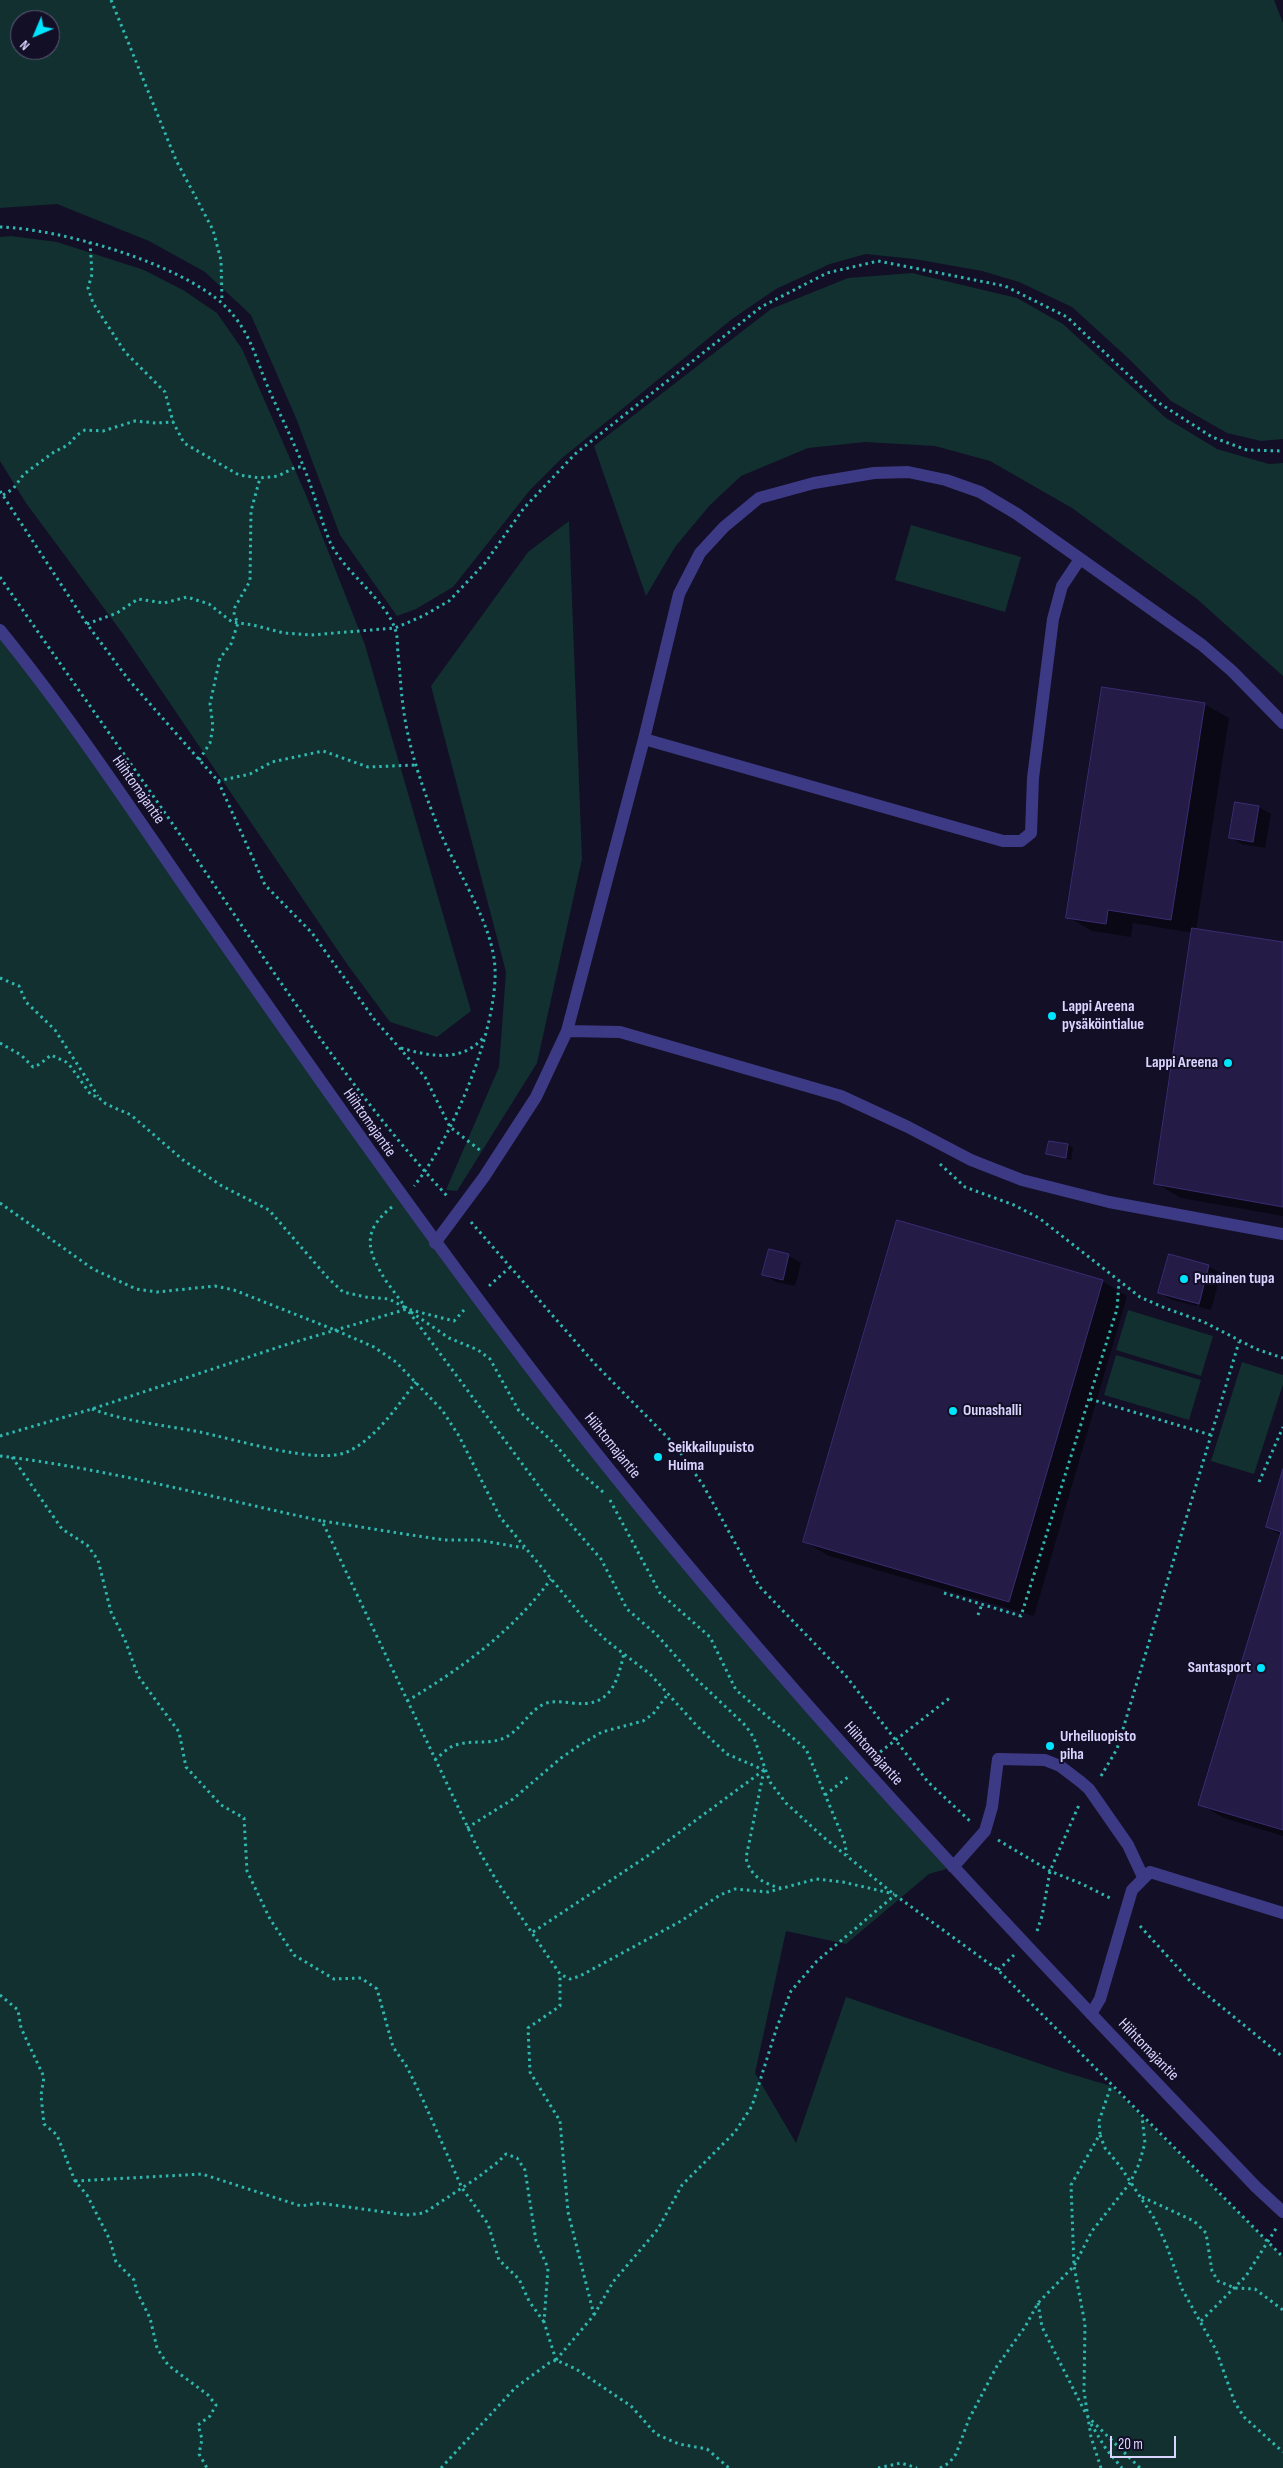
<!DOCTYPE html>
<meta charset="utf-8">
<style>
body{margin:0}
#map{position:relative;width:1283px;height:2468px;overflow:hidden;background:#130f26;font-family:"Sofia Sans Condensed",sans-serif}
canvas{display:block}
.north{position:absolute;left:10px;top:10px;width:50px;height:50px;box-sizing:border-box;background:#130f26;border:1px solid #625e7d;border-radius:50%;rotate:225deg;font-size:14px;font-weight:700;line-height:20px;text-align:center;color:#d9d4ff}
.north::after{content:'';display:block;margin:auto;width:18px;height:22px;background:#00e5ff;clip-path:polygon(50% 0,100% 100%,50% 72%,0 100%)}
.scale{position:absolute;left:1110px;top:2436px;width:66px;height:22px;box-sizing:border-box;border:2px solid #d9d4ff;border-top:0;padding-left:6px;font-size:15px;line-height:18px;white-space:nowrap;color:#d9d4ff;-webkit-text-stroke:4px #130f26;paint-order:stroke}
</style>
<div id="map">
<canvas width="1283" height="2468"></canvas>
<div class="north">N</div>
<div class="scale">20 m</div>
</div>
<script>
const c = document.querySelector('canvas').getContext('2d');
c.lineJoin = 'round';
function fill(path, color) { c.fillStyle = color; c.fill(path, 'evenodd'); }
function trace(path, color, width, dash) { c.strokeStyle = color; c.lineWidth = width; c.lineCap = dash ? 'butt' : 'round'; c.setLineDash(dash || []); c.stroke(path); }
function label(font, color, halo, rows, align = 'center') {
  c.font = font + ' "Sofia Sans Condensed",sans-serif'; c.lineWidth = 4; c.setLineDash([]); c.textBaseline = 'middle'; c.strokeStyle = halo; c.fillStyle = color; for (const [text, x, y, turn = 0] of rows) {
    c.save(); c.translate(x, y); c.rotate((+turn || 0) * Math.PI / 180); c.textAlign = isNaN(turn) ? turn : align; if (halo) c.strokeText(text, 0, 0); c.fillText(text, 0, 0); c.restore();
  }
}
const green = new Path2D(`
 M0,0H1274L1283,23V439L1261,441L1227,433L1171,401L1128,358L1072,307L1019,282L982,271L914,259L866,254L830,264L776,289L732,319L561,459L530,490L453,587L416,609L397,616L340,535L296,418L251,315L205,272L149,241L57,204L0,208ZM20,20H50V50H20Z
 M11,236L57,242L144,270L183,290L217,313L242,349L306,495L365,645L471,1011L437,1037L390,1022L347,964L123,634L26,503L0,461V237Z
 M912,273L1017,298L1063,324L1166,418L1217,449L1269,464L1283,463V676L1197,599L1072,508L990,461L935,446L865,442L808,448L741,476L710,505L675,547L646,596L594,446L771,309L848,278Z
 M569,521L582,859L537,1063L457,1191L446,1190L499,1067L506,972L431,686L528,552Z
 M911,525L1021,557L1005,612L895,580Z
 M0,630L612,1475L953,1867L929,1874L846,1944L786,1931L755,2073L796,2143L846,1997L1064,2072L1111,2086L1283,2257V2468H0Z
 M1128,1310L1213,1336L1201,1376L1116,1350Z
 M1116,1355L1201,1380L1189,1420L1104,1395Z
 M1242,1362L1283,1375V1384L1254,1474L1211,1461Z`);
const shadow = new Path2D(`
 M1204,704L1229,718L1196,930L1283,943V1216L1181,1198L1156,1183L1193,933L1133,923L1131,937L1092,931L1068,917Z
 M1259,807L1271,814L1265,848L1242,844L1230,837Z
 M1068,1145L1073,1148L1071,1160L1048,1153Z
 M770,1251L789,1256L801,1263L795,1286L776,1282L764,1274Z
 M1208,1266L1221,1273L1211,1310L1199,1307L1209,1267H1207L1197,1306L1172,1300L1160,1293Z
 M1102,1281L1127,1296L1034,1616L829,1556L805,1542Z
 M1283,1474V1836L1224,1818L1200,1804L1281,1535L1267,1527Z`);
const building = new Path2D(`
 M1102,687L1205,703L1171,920L1108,910L1106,924L1066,918Z
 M1235,802L1259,806L1253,842L1229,838Z
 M1192,928L1283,942V1207L1154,1184Z
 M1049,1141L1068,1144L1066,1158L1046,1154Z
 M897,1220L1103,1280L1009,1602L803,1542Z
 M769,1249L789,1254L783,1280L762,1275Z
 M1169,1254L1209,1265L1199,1304L1158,1293Z
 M1283,1469V1830L1198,1805L1281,1532L1266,1527Z`);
const path = new Path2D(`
 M111,0L176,160L213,230L221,260L222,302
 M0,227C61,229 180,263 225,306C250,331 254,354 267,385C279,413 293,440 304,468C314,492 320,518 330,542C343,571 386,600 395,629C398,636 397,645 398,653C400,673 401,693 404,713C410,754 425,795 441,834C458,873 493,925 495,968C498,1028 452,1139 414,1186
 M90,242L92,274L88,288L93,303L125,352L165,392L173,422
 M0,491L87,624L128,679L218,781L265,885L312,933L374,1019L425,1077L450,1127L481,1151
 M3,495L13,489L24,474L54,452L68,445L77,435L85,430L103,431L135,421L156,423L173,422L184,443L239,475L260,478L278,476L296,467H304
 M0,577C61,666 124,753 185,842C268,963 348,1089 448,1197
 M87,624L117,613L138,599L164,603L187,597L209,604L232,622L253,625L284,633L311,635L395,628L423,616L449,601L485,563L524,508L575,454L761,307L827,273L878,261L1005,286L1067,317L1156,401L1212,437L1247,450L1283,451
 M199,760L210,743L213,727L210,704L220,658L231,644L238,623L234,615L235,607L250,581L251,511L260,478
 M218,781L250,774L272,762L323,751L368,767L415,765
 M0,978L19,986L26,1002L55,1030L98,1096
 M0,1043L21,1055L33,1067L40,1064L51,1055L66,1062L71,1067L91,1095L98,1097L106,1104L131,1115L183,1160L222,1186L269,1210L328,1278L343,1292L366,1297L389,1299L406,1308
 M401,1048C429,1056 461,1063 483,1038
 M940,1164L965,1187L1014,1205L1039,1218L1140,1297L1165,1308L1204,1322L1256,1349L1283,1358
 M0,1203L93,1269L136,1289L157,1292L215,1286L234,1290L335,1330L374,1347L396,1362L442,1410L459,1436L500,1517L586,1621L607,1641L650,1674L698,1727L727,1754L764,1770
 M392,1207C360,1232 368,1252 386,1281L547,1497L601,1559L627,1609L657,1635L694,1677L746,1726L754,1738L770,1782L786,1803L822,1836L895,1895L998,1970L1283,2257
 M471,1222L595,1364L675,1445L703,1485L759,1586L846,1676L928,1782L970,1821
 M489,1286L509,1268
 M411,1312L449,1338L478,1350L490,1359L519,1411L554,1443L575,1468L603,1492
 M1090,1399L1211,1435
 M92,1409C127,1422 164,1425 200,1432C234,1439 317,1465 347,1452C376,1439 397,1406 416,1382
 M0,1436L92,1409L285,1345L407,1309L454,1321L464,1310
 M0,1456C109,1469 215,1498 322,1521L479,1851L498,1883L560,1974L570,1979L580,1976L681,1921L720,1895L735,1889L768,1892L816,1879L843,1882L894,1894
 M12,1457L62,1529L87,1545L98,1560L111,1612L125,1640L138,1676L179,1732L186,1767L221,1805L244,1818L247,1871L270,1919L294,1955L334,1979L361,1978L377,1989L393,2047L407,2067L423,2100L462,2188L488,2224L499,2260L519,2279L529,2301L544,2322
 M1259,1482L1283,1427
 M610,1500L660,1593L710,1637L736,1690L806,1749L844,1840L847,1855
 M323,1521L411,1535L445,1540H478L524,1548
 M944,1593L1021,1616L1117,1309L1119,1282
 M978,1615L982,1604
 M407,1701C462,1668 512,1632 551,1579
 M875,1756L951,1697
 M435,1760C441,1755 448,1747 456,1745C474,1739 491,1746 508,1736C521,1728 529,1712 542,1705C551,1700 562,1702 572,1703C610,1708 617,1684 624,1653
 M764,1770L746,1858C750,1876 764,1884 781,1888
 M1101,1776L1117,1749L1239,1342
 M825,1795L848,1777
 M467,1828L513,1799L561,1758L580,1745L602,1732L643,1721L653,1714L668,1694
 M998,1840L1050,1871L1082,1884L1112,1899
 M1140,1926L1190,1981L1283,2057
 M1037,1931L1042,1916L1050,1871L1079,1805
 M533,1932L646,1857L764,1770
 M998,1970L1014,1955
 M0,1995L18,2010L21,2028L44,2077L41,2095L44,2124L57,2135L75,2181L87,2195L110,2240L116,2262L134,2280L137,2292L150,2318L157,2348L168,2365L208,2395L216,2405L210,2416L198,2425L202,2439L199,2454L207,2468
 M1100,2135L1105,2148L1120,2166L1154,2218L1166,2244L1182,2289L1216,2350L1235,2403L1244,2417L1283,2452
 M75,2181L202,2174L301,2206L319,2203L406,2215L424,2213L477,2178L498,2162L506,2154L517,2158L525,2170L536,2241L548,2268L544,2322L556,2360
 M1142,2197L1194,2221L1206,2233L1212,2271L1218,2281L1235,2288L1255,2289L1283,2310
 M1038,2303L1042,2327L1086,2414
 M594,2315L613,2282L658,2229L682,2185L735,2132L752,2106L777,2027L791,1991L817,1961L895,1895
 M1201,2321L1246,2276L1277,2227
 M556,2360L594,2315L568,2212L560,2121L530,2072L528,2028L560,2006V1974
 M1087,2416L1140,2468
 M1091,2424L1106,2449L1122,2468
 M441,2468L515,2388L549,2363L556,2360L576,2369L631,2406L656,2434L679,2444L707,2449L729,2468
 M878,2468L901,2463L917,2468
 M940,2468L949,2463L956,2454L969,2419L997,2366L1025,2327L1038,2303L1074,2266L1092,2231L1130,2183L1139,2164L1145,2143L1142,2116
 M1101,2468L1091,2437L1084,2391L1085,2324L1074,2266L1071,2185L1100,2134L1099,2121L1111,2086`);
const minor = new Path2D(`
 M0,630C70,716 131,809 194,900C309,1065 424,1230 547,1390C764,1672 1010,1930 1256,2187L1283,2212
 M644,739L1003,841H1021L1031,833L1033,778L1053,619L1062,586L1080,559
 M567,1031L620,1032L841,1096L908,1127L971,1160L1022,1180L1109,1202L1283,1234
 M435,1243L484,1177L536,1097L567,1031L644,739L679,594L700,553L724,527L759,498L814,483L874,473L908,472L946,480L980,492L1017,514L1202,645L1232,671L1283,723
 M953,1867L985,1831L992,1807L998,1759L1045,1760L1060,1766L1081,1782L1089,1789L1128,1845L1143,1877
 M1091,2014L1100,1999L1132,1890L1150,1872L1283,1913`);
const markers = [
 [1052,1016,5,"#00e5ff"],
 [1228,1063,5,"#00e5ff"],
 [1184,1279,5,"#00e5ff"],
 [953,1411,5,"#00e5ff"],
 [658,1457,5,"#00e5ff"],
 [1261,1668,5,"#00e5ff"],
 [1050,1746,5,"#00e5ff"]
];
const streetNames = [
 ["Hiihtomajantie",138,790,55],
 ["Hiihtomajantie",369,1123,55],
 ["Hiihtomajantie",612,1446,51],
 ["Hiihtomajantie",873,1754,48],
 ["Hiihtomajantie",1148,2050,46]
];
const poiNames = [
 ["Lappi Areena",1062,1007],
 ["pysäköintialue",1062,1025],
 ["Lappi Areena",1218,1063,"right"],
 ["Punainen tupa",1194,1279],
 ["Ounashalli",963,1411],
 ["Seikkailupuisto",668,1448],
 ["Huima",668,1466],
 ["Santasport",1251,1668,"right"],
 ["Urheiluopisto",1060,1737],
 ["piha",1060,1755]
];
fill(green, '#12302f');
fill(shadow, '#0007');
fill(building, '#241b47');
trace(building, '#3b2d73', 1);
trace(path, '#2fb8b0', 3, [2.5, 4]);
trace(minor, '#3d3a85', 12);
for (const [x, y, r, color] of markers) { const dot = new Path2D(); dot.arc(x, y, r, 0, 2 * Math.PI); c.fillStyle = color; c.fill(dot); trace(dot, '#130f26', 2); }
label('16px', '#d9d4ff', '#130f26', streetNames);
label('bold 16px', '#d9d4ff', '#130f26', poiNames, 'left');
</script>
